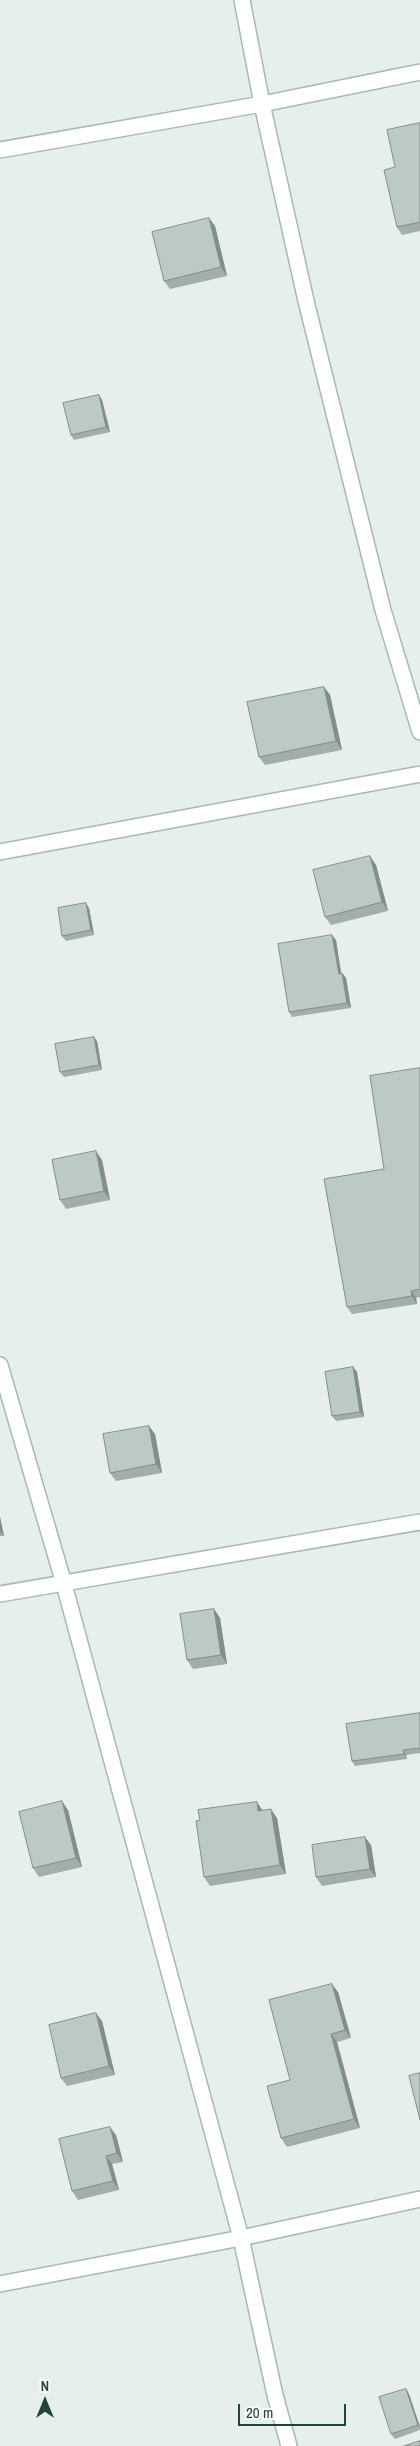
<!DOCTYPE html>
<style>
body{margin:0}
#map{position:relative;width:420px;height:2446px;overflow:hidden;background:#e6efec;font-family:"Archivo Narrow",sans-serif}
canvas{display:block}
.north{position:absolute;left:20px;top:2376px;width:50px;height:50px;-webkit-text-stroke:4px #f7fbf9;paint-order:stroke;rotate:0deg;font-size:14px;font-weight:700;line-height:20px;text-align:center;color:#23433d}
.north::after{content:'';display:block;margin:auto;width:18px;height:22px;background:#23433d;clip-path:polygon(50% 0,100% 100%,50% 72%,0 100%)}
.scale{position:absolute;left:238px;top:2404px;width:108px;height:22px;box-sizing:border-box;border:2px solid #23433d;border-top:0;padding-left:6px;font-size:15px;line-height:18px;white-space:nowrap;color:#23433d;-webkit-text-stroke:4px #f7fbf9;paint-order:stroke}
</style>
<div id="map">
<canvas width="420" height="2446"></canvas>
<div class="north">N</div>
<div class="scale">20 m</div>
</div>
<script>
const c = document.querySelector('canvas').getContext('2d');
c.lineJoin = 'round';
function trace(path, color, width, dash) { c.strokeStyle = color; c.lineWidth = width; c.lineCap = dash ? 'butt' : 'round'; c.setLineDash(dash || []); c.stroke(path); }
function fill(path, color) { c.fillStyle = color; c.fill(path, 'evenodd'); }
const street = new Path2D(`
 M242,0L262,104L306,301L383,610L420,732
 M0,150L262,104L420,72
 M0,852L420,774
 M0,1365L64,1584L241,2238L275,2395L289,2446
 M0,1594L420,1522
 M0,2284L241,2238L420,2199`);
const wall = new Path2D(`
 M420,123V231L402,235L397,227L395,167Z
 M209,218L215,226L227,276L170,289L164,281Z
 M99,395L102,400L110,432L74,440L71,435Z
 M324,687L330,695L342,750L265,765L259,757Z
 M376,865L388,911L331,925L325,917Z
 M89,908L94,935L66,941L62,936Z
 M336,940L341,973H342L346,978L351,1008L292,1017L289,1012Z
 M97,1041L102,1070L64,1077L60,1072Z
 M420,1068V1297L416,1298L417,1304L352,1314L347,1307L384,1169Z
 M102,1160L110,1200L66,1209L60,1200Z
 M353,1367L357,1372L364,1417L336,1421L332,1416Z
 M155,1434L162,1473L116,1481L110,1473Z
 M0,1517L4,1536H0Z
 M214,1609L220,1618L227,1664L193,1669L187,1660Z
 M420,1713V1753L406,1755L407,1759L355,1766L352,1761Z
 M68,1810L82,1867L39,1877L33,1868Z
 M263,1811L277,1818L286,1874L210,1886L204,1877Z
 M371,1845L376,1877L322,1886L316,1877Z
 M338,1992L351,2038L337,2042L360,2128L287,2147L281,2138Z
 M102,2021L115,2075L67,2086L61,2078Z
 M116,2135L123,2162L112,2164L119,2190L78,2200L72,2191Z
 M406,2389L409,2394L420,2426V2430L395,2439L391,2434Z`);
const shadedWall = new Path2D(`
 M209,218L215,226L227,276L221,267Z
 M99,395L102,400L110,432L106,427Z
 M324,687L330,695L342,750L336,741Z
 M370,856L376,865L388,911L382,902Z
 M86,903L89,908L94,935L91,930Z
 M332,935L336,940L342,979L339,974Z
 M342,973L346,978L351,1008L347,1003Z
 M94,1037L97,1041L102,1070L99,1065Z
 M96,1151L102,1160L110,1200L104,1191Z
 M411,1291L416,1298L417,1304L412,1296Z
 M353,1367L357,1372L364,1417L360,1412Z
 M149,1426L155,1434L162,1473L156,1464Z
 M0,1517L4,1536L0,1531Z
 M214,1609L220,1618L227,1664L221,1655Z
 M403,1750L406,1755L407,1759L404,1754Z
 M62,1801L68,1810L82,1867L76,1858Z
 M257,1802L263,1811H258Z
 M271,1809L277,1818L286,1874L280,1865Z
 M365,1837L371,1845L376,1877L370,1869Z
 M332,1984L338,1992L351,2038L345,2030Z
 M96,2013L102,2021L115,2075L109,2066Z
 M331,2034L337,2042L360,2128L354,2119Z
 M110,2127L116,2135L123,2162L117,2153Z
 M106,2156L112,2164L119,2190L113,2181Z
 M406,2389L409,2394L420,2428L418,2425Z`);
const building = new Path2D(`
 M420,123V222L397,227L384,170L395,167L387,130Z
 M209,218L221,267L164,281L152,232Z
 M99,395L106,427L71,435L63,403Z
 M324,687L336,741L259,757L247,702Z
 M370,856L382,902L325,917L313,870Z
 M86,903L91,930L62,936L58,908Z
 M332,935L339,974L342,973L347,1003L289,1012L278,944Z
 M94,1037L99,1065L60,1072L55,1044Z
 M420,1068V1289L411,1291L412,1296L347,1307L324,1179L384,1169L370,1076Z
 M96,1151L104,1191L60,1200L52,1160Z
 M353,1367L360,1412L332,1416L325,1372Z
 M149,1426L156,1464L110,1473L103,1434Z
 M214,1609L221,1655L187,1660L180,1614Z
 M420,1713V1748L403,1750L404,1754L352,1761L346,1724Z
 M62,1801L76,1858L33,1868L19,1812Z
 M257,1802L258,1811L271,1809L280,1865L204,1877L196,1821L200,1820L198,1810Z
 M365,1837L370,1869L316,1877L312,1845Z
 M332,1984L345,2030L331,2034L354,2119L281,2138L267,2086L290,2080L269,2000Z
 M96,2013L109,2066L61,2078L49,2025Z
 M420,2073V2120L409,2076Z
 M110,2127L117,2153L106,2156L113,2181L72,2191L59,2139Z
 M406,2389L418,2425L391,2434L379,2397Z
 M420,2441V2446H404Z`);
trace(street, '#a8b8b4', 18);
trace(street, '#fff', 15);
fill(wall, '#a1aea9');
fill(shadedWall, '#838d8a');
fill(building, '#bbcac5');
trace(building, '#838d8a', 1);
</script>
